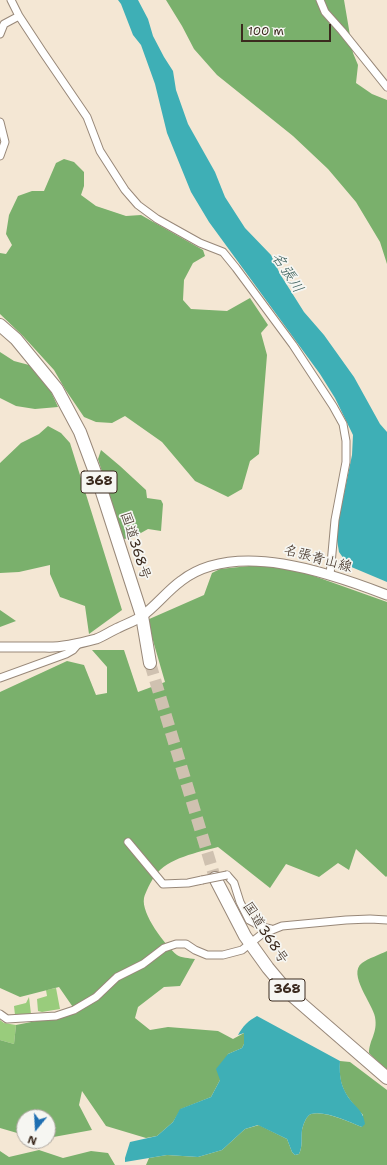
<!DOCTYPE html>
<meta charset="utf-8">
<style>
body{margin:0}
#map{position:relative;width:387px;height:1165px;overflow:hidden;background:#f4e7d4;font-family:"Shantell Sans",sans-serif}
canvas{display:block}
.north{position:absolute;left:16px;top:1109px;width:40px;height:40px;box-sizing:border-box;background:#f6f6f2;border:1px solid #aba49d;border-radius:50%;rotate:198deg;font-size:11px;font-weight:700;line-height:16px;text-align:center;color:#3b2a1e}
.north::after{content:'';display:block;margin:auto;width:14px;height:18px;background:#1f6fb2;clip-path:polygon(50% 0,100% 100%,50% 72%,0 100%)}
.scale{position:absolute;left:241px;top:24px;width:90px;height:18px;box-sizing:border-box;border:2px solid #3b2a1e;border-top:0;padding-left:5px;font-size:12px;line-height:14px;white-space:nowrap;color:#3b2a1e;-webkit-text-stroke:3px #f6f6f2;paint-order:stroke}
</style>
<div id="map">
<canvas width="387" height="1165"></canvas>
<div class="north">N</div>
<div class="scale">100 m</div>
</div>
<script>
const c = document.querySelector('canvas').getContext('2d');
c.lineJoin = 'round';
function fill(path, color) { c.fillStyle = color; c.fill(path, 'evenodd'); }
function trace(path, color, width, dash) { c.strokeStyle = color; c.lineWidth = width; c.lineCap = dash ? 'butt' : 'round'; c.setLineDash(dash || []); c.stroke(path); }
function label(font, color, halo, rows, align = 'center') {
  c.font = font + ' "Shantell Sans","Klee One",sans-serif'; c.lineWidth = 3.5; c.setLineDash([]); c.textBaseline = 'middle'; c.strokeStyle = halo; c.fillStyle = color; for (const [text, x, y, turn = 0] of rows) {
    c.save(); c.translate(x, y); c.rotate((+turn || 0) * Math.PI / 180); c.textAlign = isNaN(turn) ? turn : align; if (halo) c.strokeText(text, 0, 0); c.fillText(text, 0, 0); c.restore();
  }
}
const green = new Path2D(`
 M56,988L60,1009L42,1012L38,1011L37,999L47,996L46,990Z
 M29,997L31,1014L15,1015L14,1006L26,1003Z
 M0,1020L4,1023L16,1025L14,1044L0,1040Z`);
const forest = new Path2D(`
 M166,0H344L353,53L358,65L356,83L372,94L387,100V264L380,242L356,202L328,169L293,136L217,75L194,49L182,26Z
 M64,159L74,162L84,172V186L81,195L96,206L126,216L141,215L203,250L205,256L193,263L184,280L183,300L191,309L227,311L250,298L268,325L261,333L267,355L259,454L250,461L242,489L228,497L195,481L162,442L125,416L112,423L96,422L84,417L65,389L54,370L23,336L0,314V253L6,254L12,245L6,234L9,215L18,196L32,191H44L56,163Z
 M0,352L14,361L29,365L38,373L47,383L58,407L35,409L16,406L0,398Z
 M48,426L61,433L70,443L122,610L89,634L85,606L60,597L50,574V565L19,572L0,573V463L21,443L39,434Z
 M101,450L120,466L146,490L147,498L161,500L163,504L161,531L148,529L132,538L123,539L98,459Z
 M249,566H277L300,571L387,602V876L386,877L356,849L349,870L338,863L319,877L286,864L270,888L218,847C199,852 167,858 155,876C152,879 145,893 144,898C141,914 165,945 177,955C181,958 189,958 195,959L180,986L164,987L138,1007L135,1018L150,1030L168,1027L218,1031L233,1039L244,1033V1044L242,1048L228,1054L220,1080L211,1097L181,1109L173,1122L157,1136L146,1138L106,1126L82,1091L79,1105L92,1130L48,1138V1117H24V1135L0,1128V1040L14,1044L16,1025L77,1013L59,987L20,997L0,988V692L67,661L84,665L96,695L107,693V667L92,650H124L138,692L165,682L147,620L204,595L212,573L220,569Z
 M0,610L16,621L0,627Z
 M387,951V1070L369,1053C369,1040 378,1033 375,1017C373,1004 347,974 362,963C369,958 379,955 387,951Z
 M340,1061L350,1062L387,1090V1165H146L149,1158L167,1155L198,1157L222,1150L245,1129L259,1125L287,1139L292,1152L295,1155L299,1154C303,1146 301,1138 302,1130C303,1125 306,1116 311,1114C324,1110 349,1122 362,1127L363,1115C346,1096 338,1087 340,1061Z
 M39,1150L63,1158L91,1151L108,1153L115,1165H0V1151L9,1157Z`);
const water = new Path2D(`
 M118,0H138L148,19L153,36L164,57L173,71L176,90L188,124L215,172L225,197L245,228L271,255L280,274L304,312L324,335L354,377L380,424L387,432V582L349,566L339,552L337,540L338,523L352,455L353,435L335,398L320,374L209,222L191,192L167,133L155,84L141,45L133,35L121,4Z
 M257,1016L340,1061C339,1077 341,1089 352,1102C360,1111 363,1112 365,1124L362,1127C349,1122 325,1110 311,1114C306,1116 303,1125 302,1130C301,1138 303,1146 299,1154L295,1155L292,1152L287,1139L258,1125L245,1129L222,1150L198,1157L167,1155L125,1162V1158L130,1142L157,1136L173,1122L180,1109L211,1097L220,1080L216,1069L228,1054L242,1048L244,1044V1033L238,1035C243,1026 248,1021 257,1016Z`);
const highwayTunnel = new Path2D(`
 M150,663L215,878`);
const street = new Path2D(`
 M11,0L19,16L42,51L87,117L100,151L125,190L138,205L157,219L200,243L223,252L236,268L293,345L333,406L343,424L346,441V462L335,520L330,575
 M320,0L325,12L342,31L387,87
 M0,34L4,24L19,16
 M0,122L5,142L0,156
 M0,678L66,654L73,650L79,643
 M128,842L163,884L188,883L202,880
 M227,875L234,883L240,902L249,920L262,927L271,929
 M0,1014L7,1019L56,1016L74,1010L96,997L117,977L143,964L164,948L176,944H186L195,950L207,955H223L242,950L262,934L282,926L346,920L370,919L387,920`);
const secondary = new Path2D(`
 M0,647C15,647 30,647 45,647C62,648 81,643 96,639C104,636 111,631 118,628C126,624 135,621 142,616C156,606 167,591 181,581C235,539 330,573 387,595`);
const highway = new Path2D(`
 M0,325L16,339L57,389L80,432L99,483L142,616L150,663
 M215,878L245,936L268,968L289,993L387,1078`);
const streetBridge = new Path2D(`
 M202,880L227,875`);
const shields = [
 [99,482,36],
 [287,990,36]
];
const shieldNames = [
 ["368",99,482],
 ["368",287,990]
];
const streetNames = [
 ["国道368号",135,546,72],
 ["名張青山線",318,559,15],
 ["国道368号",265,933,57]
];
const waterNames = [
 ["名張川",287,273,57]
];
fill(green, '#99cc7c');
fill(forest, '#7ab06c');
fill(water, '#3eafb6');
trace(highwayTunnel, '#cfc1b0', 12, [12, 6]);
trace(street, '#988879', 9);
trace(secondary, '#988879', 11);
trace(highway, '#988879', 14);
trace(street, '#fff', 7);
trace(secondary, '#fff', 9);
trace(highway, '#fff', 12);
trace(streetBridge, '#988879', 9, []);
trace(streetBridge, '#fff', 7);
for (const [x, y, w] of shields) { const box = new Path2D(); box.roundRect(x - w / 2, y - 11, w, 22, 3); c.fillStyle = '#f6f6f2'; c.fill(box); trace(box, '#3b2a1e', 1); }
label('bold 13px', '#3b2a1e', null, shieldNames);
label('14px', '#3b2a1e', '#f6f6f2', streetNames);
label('italic 15px', '#3c5f5b', '#f6f6f2', waterNames);
</script>
